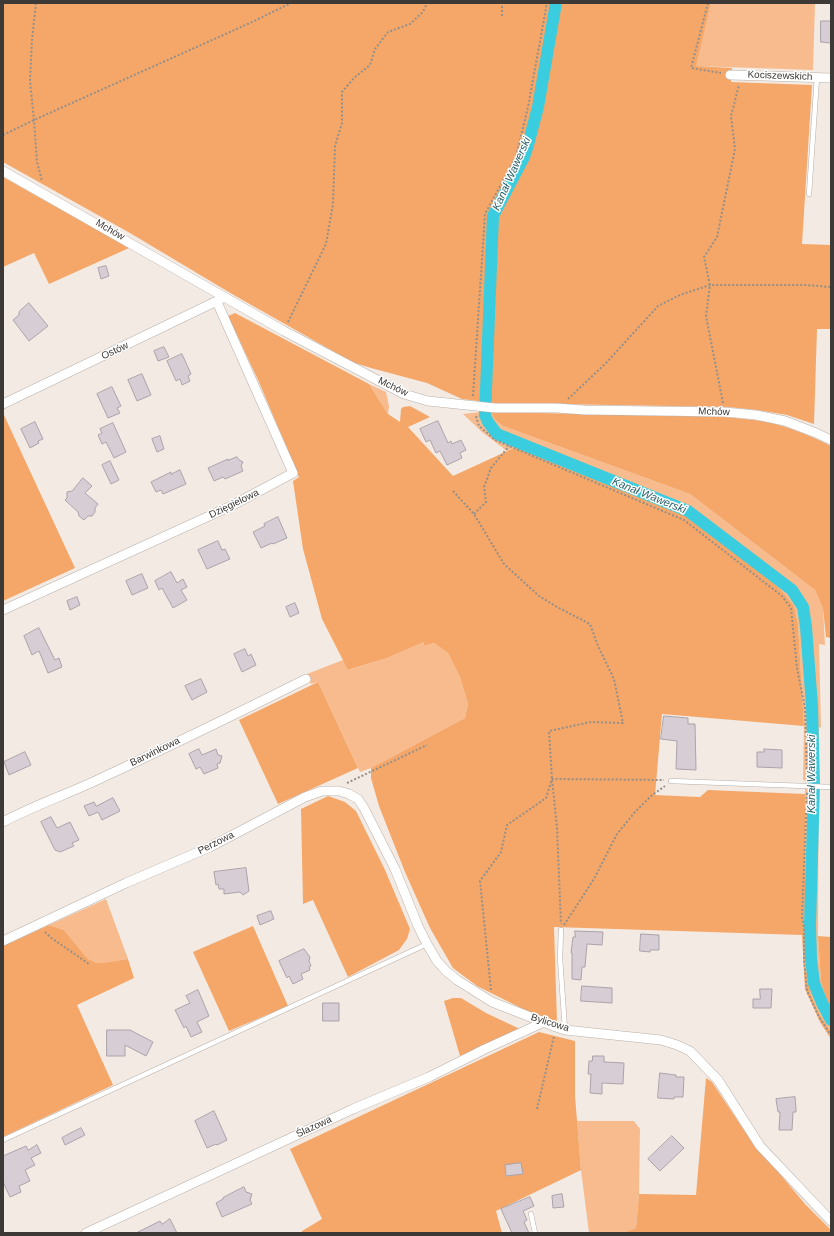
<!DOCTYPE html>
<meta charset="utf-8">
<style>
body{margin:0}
#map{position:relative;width:834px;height:1236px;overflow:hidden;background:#f3eae3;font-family:Helvetica,sans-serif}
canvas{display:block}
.frame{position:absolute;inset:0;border:4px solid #3d3936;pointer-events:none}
</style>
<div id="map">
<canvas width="834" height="1236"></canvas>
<div class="frame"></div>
</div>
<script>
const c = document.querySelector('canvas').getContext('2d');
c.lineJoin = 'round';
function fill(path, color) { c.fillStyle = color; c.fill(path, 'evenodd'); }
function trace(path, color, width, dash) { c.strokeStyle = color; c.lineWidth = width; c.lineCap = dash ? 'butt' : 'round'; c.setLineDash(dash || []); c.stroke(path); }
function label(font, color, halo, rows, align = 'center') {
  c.font = font + ' Helvetica,sans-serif'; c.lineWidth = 3; c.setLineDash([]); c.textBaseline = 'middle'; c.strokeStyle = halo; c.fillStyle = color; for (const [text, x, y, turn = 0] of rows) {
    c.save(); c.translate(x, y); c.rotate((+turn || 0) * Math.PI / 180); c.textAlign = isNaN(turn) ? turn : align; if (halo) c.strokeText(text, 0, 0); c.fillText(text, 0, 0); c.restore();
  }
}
const green = new Path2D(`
 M711,3H815L813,70L695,66Z
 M369,384L386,392L389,406L388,414Z
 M481,412H491L494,419L503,426L690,494L815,590L823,609L825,645L819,644L821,727L819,728L818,936L821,982L831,1013V1032L820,1015L811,995L805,964V781L803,780L804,726L798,624L794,606L700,523L685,515L516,447L507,451L482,432L463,414Z
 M424,642V646L434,643L448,653L460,677L468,704L465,718L371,768L360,772L318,682L311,684L307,674L343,660L349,670L387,658Z
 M106,899L128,959L109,962L97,963L88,959L64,930L49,925Z
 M577,1121H634L640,1129L639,1194L636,1228L623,1233H589L581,1170Z`);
const forest = new Path2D(`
 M3,3H711L696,66L732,68L731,82L812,85L802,244L831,245V329H817L814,424L787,415L757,410L728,407L494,403L462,399L427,383L371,368L352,362L232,294L130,233L3,162Z
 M3,177L129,248L49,284L34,253L3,267Z
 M235,313L369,384L388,414L400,422L401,409L403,407L410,406L430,417L408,427L453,476L516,447L685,515L700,523L778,587L794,606L798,624L804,726L662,714L655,795L700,797L708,790L805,794V964L811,995L820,1015L831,1032V1039L820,1022L805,989L802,935L554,927L557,1022L533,1014L477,986L453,968L430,928L405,872L379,806L371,778V768L465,718L468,704L460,677L448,653L434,643L424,646V642L387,658L348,670L322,619L303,549L293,481L299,477L259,382L228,316Z
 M491,412L725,417C735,418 744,419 754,420C781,423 807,434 831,446V638L826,637L823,609L815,590L690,494L503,426L494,419Z
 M3,413L75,568L3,601Z
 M318,682L358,768L278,804L239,720Z
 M328,796L345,802L356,811L385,870L410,929L407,939L399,950L348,977L313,900L303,904L301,809Z
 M49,925L64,930L88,959L97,963L109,962L128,959L134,978L77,1005L113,1085L3,1137V946Z
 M253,926L288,1006L229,1031L193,952Z
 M818,936L831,937V1013L821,982Z
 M453,998H461L486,1013L522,1030L460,1056L444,1001Z
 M539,1032L575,1041V1096L581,1170L496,1211L502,1233H302V1231L322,1219L290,1149Z
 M706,1078L712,1082L748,1136L805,1204L831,1230V1233H623L636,1228L639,1194L696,1195Z`);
const canal = new Path2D(`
 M556,3L538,107L528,145L524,157L493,216L485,415L488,422L497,434L688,511L792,590L803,607L806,627L812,706L814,785L810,925L811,959L814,983L822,1003L831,1020`);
const building = new Path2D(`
 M821,21H831V43L821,42Z
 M106,266L109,276L101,279L98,268Z
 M29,303L48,326L29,341L13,320L19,315V312Z
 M164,347L169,357L158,361L154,351Z
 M182,354L191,374L188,376L190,381L182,385L180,379L176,381L167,361Z
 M142,374L151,395L137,401L128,380Z
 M112,387L121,406L117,408L120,413L108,418L97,394Z
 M438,421L448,443L451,441L452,444L461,440L466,450L460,453L462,458L447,465L440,451L436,453L430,440L426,442L420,429Z
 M35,422L43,439L38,441L39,443L30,448L21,429Z
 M113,423L126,452L114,458L106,442L102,444L98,435L102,433L100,429Z
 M160,436L164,449L157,452L152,439Z
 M237,457L239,460L243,462L241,466L243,471L225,479L223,477L214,481L208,468L228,459V460Z
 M110,461L119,480L111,484L102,465Z
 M180,470L186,484L163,494L161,490L156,492L151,482L171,472V474Z
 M83,478L92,486L85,493L98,504L95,508V512L92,516H88L84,520L79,516L78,512L65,500L67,498V492L72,491Z
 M278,517L287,538L273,544L272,543L261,548L253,532L265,526L264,524Z
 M218,541L222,550L225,549L230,559L207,569L198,550Z
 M171,572L177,583L183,579L187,587L181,590L187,600L173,608L162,588L159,590L155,581Z
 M142,574L148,588L132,595L126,581Z
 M77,597L80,605L70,610L67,601Z
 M295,603L299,613L290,617L286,607Z
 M39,628L55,660L59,658L62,667L48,673L39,651L32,655L24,636Z
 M245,649L248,656L251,654L256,665L242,672L234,654Z
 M201,679L207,692L192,700L185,686Z
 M664,716L688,718V724H695L696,770L676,769L677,741L661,739Z
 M199,749L202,755L216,749L218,755L222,756L220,763L217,764L218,768L204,774L200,767L196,769L189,754Z
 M764,749L782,750V768L757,767V752H764Z
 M25,752L31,765L9,775L4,762Z
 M113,798L120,811L102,820L98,812L89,816L84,806L94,802L96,806Z
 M51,817L57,828L70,822L79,840L72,843L74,846L60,852L55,850L41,822Z
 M246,868L249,891L243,895L240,892L224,894V889H219L218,884L216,885L214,872Z
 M271,911L274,919L260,925L257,916Z
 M575,931L603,932L602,945L587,944L585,967H582L581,980L572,979V953H571L573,937H575Z
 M641,934L659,935V950H650V952L640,951Z
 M304,949L310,957L309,961L311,966L309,967L310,970L301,974L303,979L293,984L289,976L287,978L279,961Z
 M582,986L612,988V1003L581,1001Z
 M760,989H772L771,1008H753V999H760Z
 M198,990L209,1016L197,1022L202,1032L191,1037L186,1026L184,1028L175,1010L190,1003L186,996Z
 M323,1003H339V1021H323Z
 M107,1030H130L153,1042L146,1056L125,1045V1056H107Z
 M593,1056H604V1062L624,1063L623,1084L602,1083V1094L590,1093L591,1074H588L589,1061H592Z
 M660,1073L676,1075V1077H684L683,1097H674V1099L658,1098Z
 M795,1097L796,1109V1112H793L792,1130H779L780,1112H778L776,1099Z
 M214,1111L227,1140L217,1145L216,1144L207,1148L195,1121Z
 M81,1128L85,1135L65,1145L62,1138Z
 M672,1136L684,1148L660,1171L648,1159Z
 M37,1145L41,1153L31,1158L35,1165L25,1170L30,1181L19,1186L21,1192L10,1197L3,1182V1156L26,1146L28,1150Z
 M521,1163L523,1174L506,1176L505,1165Z
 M244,1187L246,1192L252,1194L250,1200L252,1204L222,1217L216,1203L223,1199V1198Z
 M562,1194L564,1207L553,1208L552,1196Z
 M530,1197L534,1206L523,1211L527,1220L524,1222L529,1233H512L501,1209Z
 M170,1219L177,1233H136L160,1221L162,1224Z`);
const path = new Path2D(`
 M36,3L32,40L30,81L34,120L37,162L42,181
 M708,3L691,68L721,73
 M502,16V3
 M3,135L34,120L250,23L291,3
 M288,322L326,244L333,204L335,146L342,123V92L354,78L370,65L375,49L388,32L410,24L423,12L427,3
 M473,396L485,214L516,157L528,107L547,3
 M568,399L606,363L658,306L680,295L710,285H805L831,287
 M723,403L706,316L710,285L704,257L717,237L735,149L731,116L739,85
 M476,416L479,426L495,440L684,520L782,596L791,608L797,668L805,708L807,779
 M453,491L474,514L504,564L539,596L557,607L590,624L598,646L614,679L623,723L591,722L549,731L552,779L557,828L561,924
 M474,514L486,502L484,487L491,468L509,446
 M347,783L427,745
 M807,793L802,917L804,927V960L807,991L819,1017L831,1035
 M564,925L594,879L617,834L635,812L651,796L665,786
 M45,932L50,937L89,964
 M491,990L480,881L501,852L507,825L546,798L552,779L664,780
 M537,1109L554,1036`);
const service = new Path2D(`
 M809,194L817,77
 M671,781L831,787
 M561,930L560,958L565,1030
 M3,1140L427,944
 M531,1214L535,1233`);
const minor = new Path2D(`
 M730,75L831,78
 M3,171L284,331L404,394L428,401L495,408H557L584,410L725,412L756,415L785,421L816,433L831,440
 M3,404L221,299
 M3,610L231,506L293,473L217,302
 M3,822C33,806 65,795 95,781C166,748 236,714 306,679
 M3,941L126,883L210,847L305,797L322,791H339L349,794L358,799L364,808L395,869L418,926L427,944L437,961L446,971L457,980L492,1002L556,1027L565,1030L661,1040L677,1045L690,1051L718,1080L760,1146L831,1221
 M86,1233L353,1109L429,1077L485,1049L542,1023`);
const streetNames = [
 ["Kociszewskich",780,76,2],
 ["Mchów",110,230,30],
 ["Ostów",115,351,-25],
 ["Mchów",393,387,25],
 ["Mchów",714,412,2],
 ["Dzięgielowa",234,504,-26],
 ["Barwinkowa",155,752,-26],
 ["Perzowa",216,843,-27],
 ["Bylicowa",550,1023,17],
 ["Ślazowa",314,1127,-25]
];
const waterNames = [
 ["Kanał Wawerski",512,174,-66],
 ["Kanał Wawerski",649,496,22],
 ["Kanał Wawerski",812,774,-90]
];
fill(green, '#f7bb8d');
fill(forest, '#f4a768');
trace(canal, '#3accdf', 12);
fill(building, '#d6cdd5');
trace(building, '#aba3aa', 1);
trace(service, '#b8afa9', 5.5);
trace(minor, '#b8afa9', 10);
trace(path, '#958f8a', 2, [2, 2]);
trace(service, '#fff', 4.5);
trace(minor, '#fff', 9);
label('10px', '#3d3936', '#fff', streetNames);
label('italic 11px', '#276068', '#fff', waterNames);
</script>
